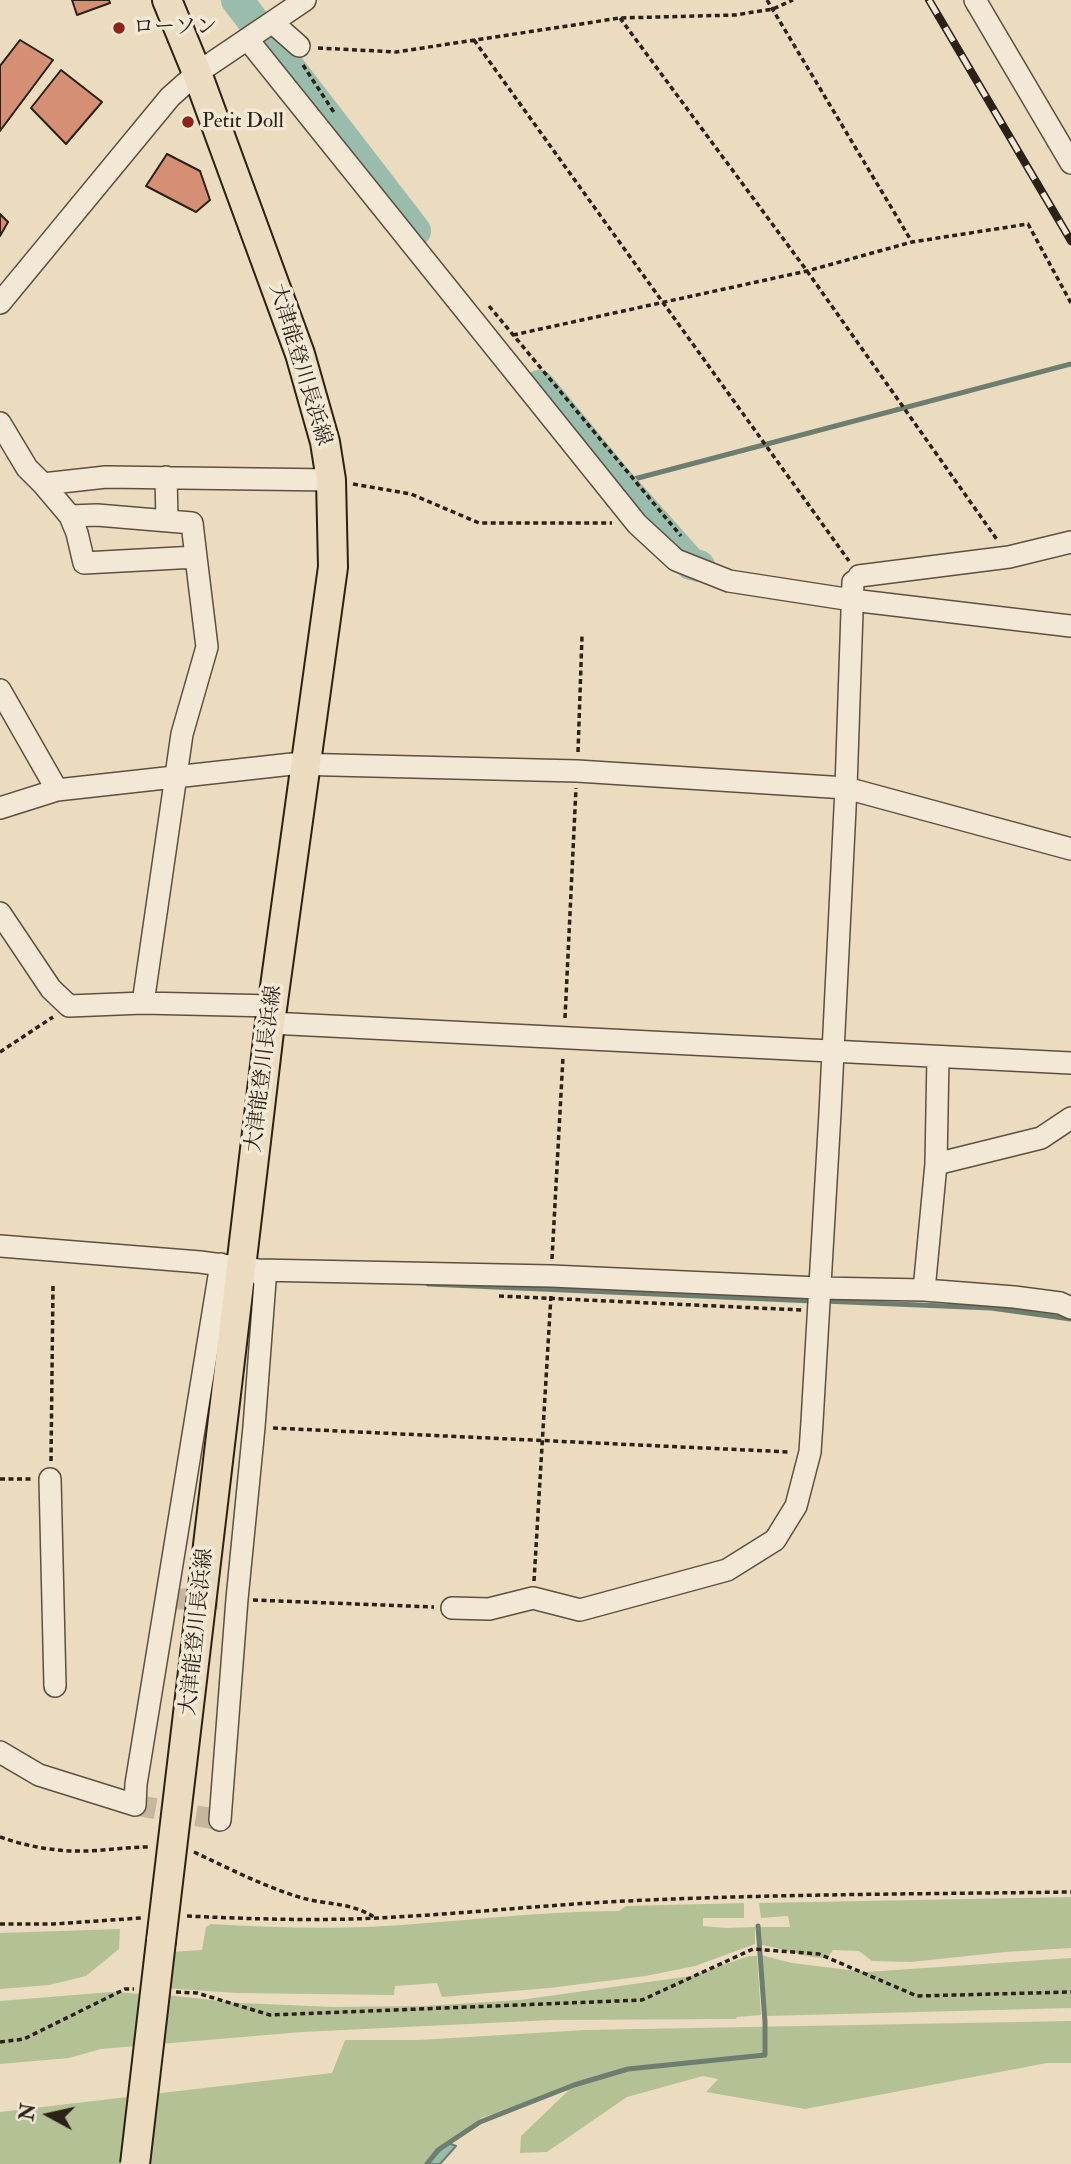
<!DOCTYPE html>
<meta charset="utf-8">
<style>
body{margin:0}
#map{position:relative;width:1071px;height:2164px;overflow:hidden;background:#ebdcbf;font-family:"IM FELL Double Pica",serif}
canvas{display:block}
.north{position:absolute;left:14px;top:2080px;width:70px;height:70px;-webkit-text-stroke:5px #f2e8d5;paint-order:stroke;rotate:278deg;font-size:19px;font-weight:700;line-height:28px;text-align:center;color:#2c2117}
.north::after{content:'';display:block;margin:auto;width:24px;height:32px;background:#2c2117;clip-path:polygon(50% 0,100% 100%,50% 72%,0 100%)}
</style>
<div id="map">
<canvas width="1071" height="2164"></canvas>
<div class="north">N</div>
</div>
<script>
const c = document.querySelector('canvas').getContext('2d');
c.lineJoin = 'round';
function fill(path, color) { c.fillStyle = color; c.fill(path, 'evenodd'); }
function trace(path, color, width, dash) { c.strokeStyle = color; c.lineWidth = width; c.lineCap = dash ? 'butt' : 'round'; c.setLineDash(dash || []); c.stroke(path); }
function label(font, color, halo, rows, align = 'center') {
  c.font = font + ' "IM FELL Double Pica","Noto Serif JP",serif'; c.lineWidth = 7; c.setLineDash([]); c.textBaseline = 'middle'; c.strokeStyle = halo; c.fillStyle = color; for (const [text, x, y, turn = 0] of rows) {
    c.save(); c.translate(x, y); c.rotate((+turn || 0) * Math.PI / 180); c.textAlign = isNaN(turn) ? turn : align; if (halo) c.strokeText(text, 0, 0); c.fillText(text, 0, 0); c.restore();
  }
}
const green = new Path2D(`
 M1071,1897V1948L1005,1952L911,1962L872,1961L859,1951L833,1950L828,1957C813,1961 780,1947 761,1945L760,1927H790L788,1916L761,1918L759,1903Z
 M744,1903V1918H703V1926L726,1928L755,1927V1944L695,1966L646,1976L549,1988L442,1997L437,1983L395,1986L394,1995L236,1993L164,1988L169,1952L202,1950L206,1927L211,1924C263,1927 315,1929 367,1927C451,1923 535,1911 619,1911L626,1906Z
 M120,1929L119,1949L86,1976L49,1985L0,1989V1933Z
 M761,1955L792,1963L866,1972L1071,1958V2008L767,2016Z
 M749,1956H757L761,2015L737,2017L736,2019L551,2020L302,2032L101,2049L69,2058L0,2064V2001L111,1992L176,1996L240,2003L333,2007L424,2006L520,2000L691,1976Z
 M1071,2021V2063H1047L805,2109L706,2092L718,2079L703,2076L627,2097L547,2152L520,2153L521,2136L569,2090L481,2118L426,2164H0V2112L332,2073L345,2040H419L585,2030Z`);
const water = new Path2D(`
 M448,2143L456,2146L440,2164H426Z`);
const stream = new Path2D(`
 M619,483L1071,364
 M428,1284L813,1301
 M823,1301L991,1308L1071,1319
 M427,2164L438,2150L480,2122L574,2085L628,2069L765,2055V2022L758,1926`);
const river = new Path2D(`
 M237,0L415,231
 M539,386L619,483L691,564L699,566`);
const building = new Path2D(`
 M72,0H109L110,3L77,15Z
 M20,40L53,60L0,131V66Z
 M61,70L102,102L66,144L31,108Z
 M167,154L200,171L210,200L196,212L146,186Z
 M0,214L8,222L0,236Z`);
const minorTunnel = new Path2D(`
 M166,1599H237
 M135,1805L220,1820`);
const path = new Path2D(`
 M767,0L912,242
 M620,18L807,271L998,541
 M474,40L849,561
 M318,48L396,52L620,18L735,15L773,9L793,0
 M303,65L335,114
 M489,306L681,536
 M513,335L807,271L912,242L1028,224L1071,303
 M353,484L411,494L479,523H612
 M578,752L582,636
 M565,1018L576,788
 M0,1052L53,1017
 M552,1259L563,1057
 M499,1296L802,1310
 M273,1428L790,1452
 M51,1461L53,1286
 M0,1479H33
 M534,1581L551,1295
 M253,1600L434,1607
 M0,1837C28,1847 59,1852 88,1851C109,1850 129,1847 150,1847
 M194,1852C228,1868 263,1886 299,1897C328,1906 349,1901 376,1918
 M187,1916C251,1919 315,1921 378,1918C461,1914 543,1905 626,1901C774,1894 923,1894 1071,1892
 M0,1924H54L141,1918
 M176,1992L197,1993L270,2015L642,2000L753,1949L819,1954L917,1996L1071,1992
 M0,2042L24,2039L125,1989H134`);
const minor = new Path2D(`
 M975,0L1071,163
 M273,23L299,46
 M248,40L637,524L676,560L729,581L852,600L1071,626
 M0,303L170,97L197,73L305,0
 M0,423L27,468L43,484L106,477L331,480
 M166,477L167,520
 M43,484L70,516L97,515L192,523L196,557L84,563L77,533L70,516
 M859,576L1009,557L1071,542
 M0,690L57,790
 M0,808L57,790L292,764L577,771L846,788L1071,849
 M0,913L51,989L69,1006L143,1003L273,1006
 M143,1003L182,734L207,647L196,557
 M270,1023L1071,1063
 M936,1164L1041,1138L1071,1118
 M0,1246L200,1262L258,1270L551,1276L819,1288L924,1290L1014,1297L1060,1303L1071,1308
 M924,1290L936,1164L938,1057
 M50,1479L55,1686
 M452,1608L489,1609L533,1598L580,1610L727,1570L775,1540L796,1506L810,1452L812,1422L830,1113L846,788L853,582
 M0,1752L39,1775L135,1805L136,1784L221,1264
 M220,1820L237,1599L254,1427L265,1281L258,1270`);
const major = new Path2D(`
 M161,1941L270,1023L333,567L331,480L325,442L300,354L197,73L167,0`);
const rail = new Path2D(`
 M929,0L1071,241`);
const majorBridge = new Path2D(`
 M135,2164L161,1941`);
const markers = [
 [119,28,7,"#8f2418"],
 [188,122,7,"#8f2418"]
];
const poiNames = [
 ["ローソン",133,28],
 ["Petit Doll",202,122]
];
const streetNames = [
 ["大津能登川長浜線",299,365,73],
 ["大津能登川長浜線",265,1069,-83],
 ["大津能登川長浜線",198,1632,-84]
];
fill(green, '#b4c195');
fill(water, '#99bcac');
trace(water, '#6d7e70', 2);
trace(stream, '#6d7e70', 5);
trace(river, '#99bcac', 32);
fill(building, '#d58f74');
trace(building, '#2c2117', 2);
trace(minorTunnel, '#c5b79d', 21, [21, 10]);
trace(minor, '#5c5041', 24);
trace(major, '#2c2117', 32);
trace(path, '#2c2117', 3.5, [5, 3.5]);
trace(minor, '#f2e8d5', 21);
trace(major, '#ebdcbf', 28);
trace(rail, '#2c2117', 8);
trace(rail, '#f2e8d5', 5, [16]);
trace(majorBridge, '#2c2117', 32, []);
trace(majorBridge, '#ebdcbf', 28);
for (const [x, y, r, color] of markers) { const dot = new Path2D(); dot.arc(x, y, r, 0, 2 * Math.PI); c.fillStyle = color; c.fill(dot); trace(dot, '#f2e8d5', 2.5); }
label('21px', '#2c2117', '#f2e8d5', poiNames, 'left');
label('21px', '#2c2117', '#f2e8d5', streetNames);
</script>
